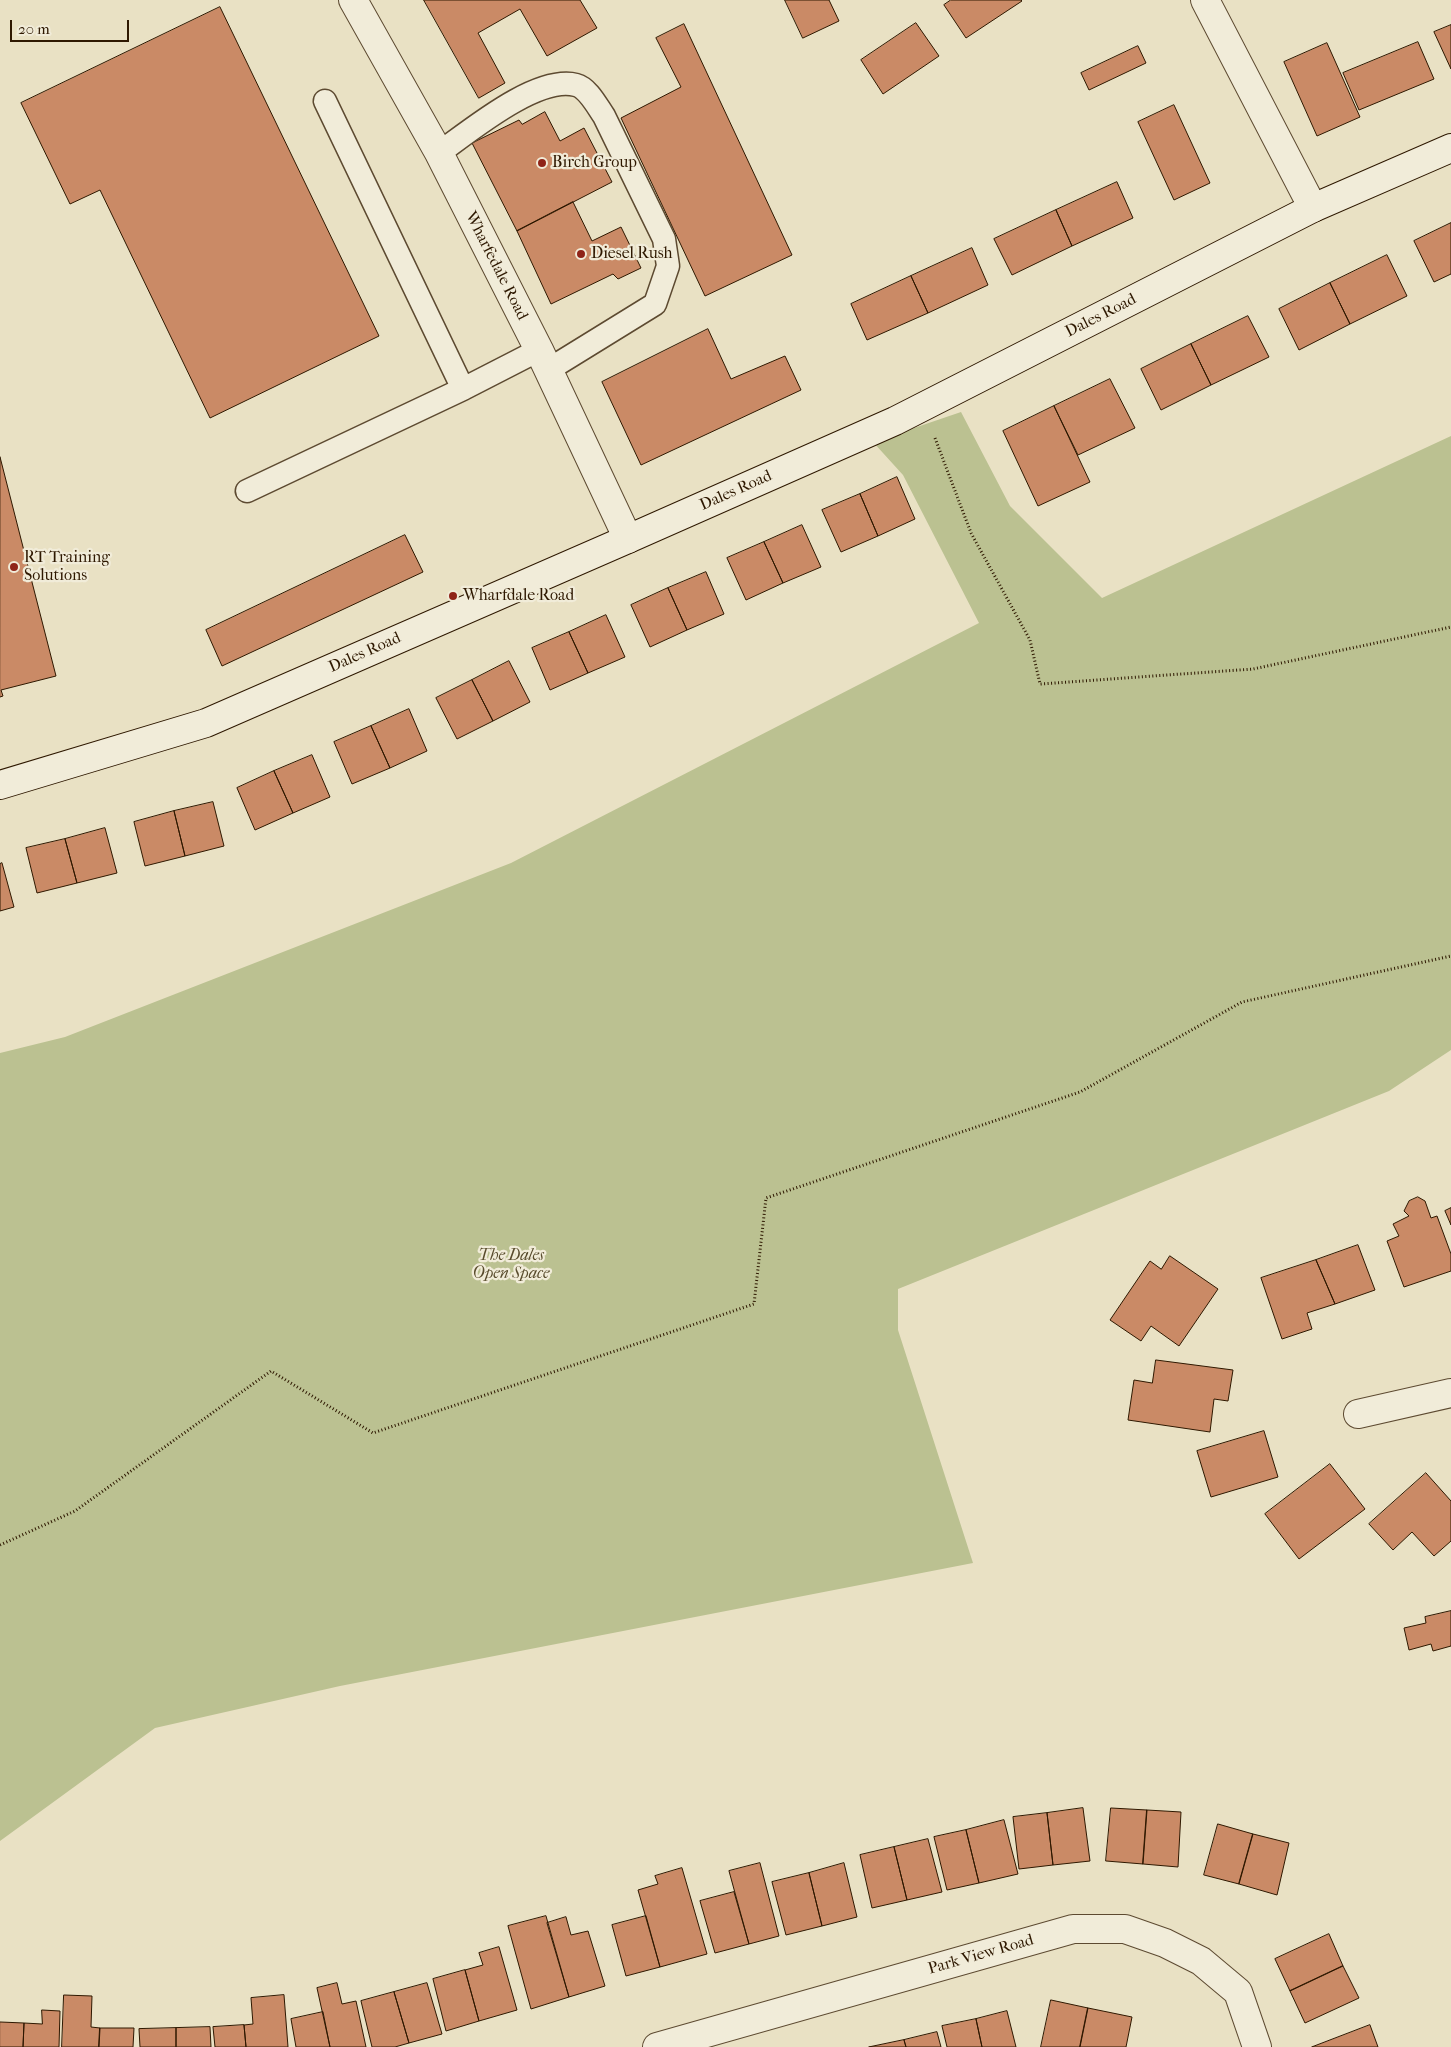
<!DOCTYPE html>
<style>
body{margin:0}
#map{position:relative;width:1451px;height:2047px;overflow:hidden;background:#e9e1c4;font-family:"IM FELL French Canon",serif}
canvas{display:block}
.scale{position:absolute;left:10px;top:20px;width:119px;height:22px;box-sizing:border-box;border:2px solid #2e1800;border-top:0;padding-left:6px;font-size:15px;line-height:18px;white-space:nowrap;color:#2e1800;-webkit-text-stroke:4px #f1ecd9;paint-order:stroke}
</style>
<div id="map">
<canvas width="1451" height="2047"></canvas>
<div class="scale">20 m</div>
</div>
<script>
const c = document.querySelector('canvas').getContext('2d');
c.lineJoin = 'round';
function fill(path, color) { c.fillStyle = color; c.fill(path, 'evenodd'); }
function trace(path, color, width, dash) { c.strokeStyle = color; c.lineWidth = width; c.lineCap = dash ? 'butt' : 'round'; c.setLineDash(dash || []); c.stroke(path); }
function label(font, color, halo, rows, align = 'center') {
  c.font = font + ' "IM FELL French Canon",serif'; c.lineWidth = 4.5; c.setLineDash([]); c.textBaseline = 'middle'; c.strokeStyle = halo; c.fillStyle = color; for (const [text, x, y, turn = 0] of rows) {
    c.save(); c.translate(x, y); c.rotate((+turn || 0) * Math.PI / 180); c.textAlign = isNaN(turn) ? turn : align; if (halo) c.strokeText(text, 0, 0); c.fillText(text, 0, 0); c.restore();
  }
}
const green = new Path2D(`
 M961,412L1010,506L1102,598L1451,436V1050L1389,1091L898,1289V1330L973,1563L340,1686L155,1728L0,1841V1053L65,1037L511,863L979,623L903,475L873,442Z`);
const building = new Path2D(`
 M424,0H580L597,28L547,56L520,9L478,33L505,83L479,98Z
 M785,0H829L839,21L803,38Z
 M951,0H1021L1022,1L966,38L944,5Z
 M220,7L379,336L210,418L100,190L70,204L21,103Z
 M916,23L939,56L883,94L861,60Z
 M684,24L792,255L705,296L621,118L681,87L656,38Z
 M1451,25V69L1434,32Z
 M1418,42L1434,79L1359,110L1343,73Z
 M1327,43L1360,117L1317,136L1284,62Z
 M1138,46L1146,63L1089,90L1081,73Z
 M1174,105L1210,183L1174,200L1138,122Z
 M545,112L560,141L584,128L612,182L517,231L472,143L519,120L522,124Z
 M1117,182L1133,218L1072,246L1056,210Z
 M573,202L592,241L621,227L641,268L618,279L613,274L551,304L517,231Z
 M1056,210L1072,246L1012,275L994,239Z
 M1451,223V274L1434,282L1414,241Z
 M972,248L988,285L928,313L911,276Z
 M1387,255L1407,296L1350,324L1330,283Z
 M911,276L928,313L867,340L851,304Z
 M1330,283L1350,324L1299,350L1279,309Z
 M1248,316L1269,357L1211,385L1191,344Z
 M708,329L731,379L785,356L801,390L641,465L602,382Z
 M1191,344L1211,385L1161,410L1141,369Z
 M1110,379L1135,428L1078,455L1054,406Z
 M1054,406L1090,482L1038,506L1003,431Z
 M0,457L56,676L1,690L3,696L0,697Z
 M897,477L915,519L878,536L860,494Z
 M860,494L878,536L841,552L822,510Z
 M802,525L821,567L783,583L764,542Z
 M405,535L423,572L222,666L206,630Z
 M764,542L783,583L746,600L727,558Z
 M706,572L724,614L687,630L668,588Z
 M668,588L687,630L650,647L631,605Z
 M606,615L625,657L588,673L569,632Z
 M569,632L588,673L550,690L532,648Z
 M509,661L530,702L493,721L472,680Z
 M472,680L493,721L457,739L436,698Z
 M409,709L427,751L390,768L371,726Z
 M371,726L390,768L352,784L334,742Z
 M312,755L330,797L293,813L274,771Z
 M274,771L293,813L255,830L237,788Z
 M213,802L224,846L185,856L174,811Z
 M174,811L185,856L145,866L134,822Z
 M105,828L117,873L77,883L65,839Z
 M65,839L77,883L37,893L26,848Z
 M2,863L14,907L0,911V864Z
 M1418,1197L1425,1201L1431,1218L1437,1216L1451,1254V1271L1404,1287L1387,1241L1399,1236L1393,1224L1409,1216L1404,1211L1409,1201Z
 M1451,1208V1225L1445,1211Z
 M1358,1245L1375,1290L1335,1304L1316,1260Z
 M1170,1256L1218,1289L1179,1346L1151,1326L1141,1341L1110,1320L1150,1261L1161,1269Z
 M1316,1260L1335,1304L1307,1313L1312,1329L1282,1339L1261,1278Z
 M1156,1360L1233,1370L1228,1401L1214,1399L1210,1432L1128,1420L1134,1380L1152,1383Z
 M1264,1431L1278,1477L1211,1497L1197,1451Z
 M1330,1464L1365,1509L1299,1559L1265,1514Z
 M1426,1473L1451,1501V1541L1434,1556L1412,1532L1393,1550L1369,1524Z
 M1451,1611V1646L1433,1651L1431,1644L1409,1650L1404,1628L1426,1623L1425,1617Z
 M1083,1808L1090,1861L1053,1865L1047,1813Z
 M1111,1808L1147,1810L1143,1864L1106,1861Z
 M1147,1810L1181,1812L1178,1867L1143,1864Z
 M1047,1813L1053,1865L1019,1869L1013,1817Z
 M1004,1820L1018,1874L979,1883L966,1830Z
 M1218,1824L1253,1834L1239,1884L1204,1875Z
 M966,1830L979,1883L947,1890L934,1837Z
 M1253,1834L1289,1843L1277,1895L1239,1884Z
 M928,1839L942,1892L907,1900L894,1847Z
 M894,1847L907,1900L872,1908L860,1855Z
 M760,1863L779,1936L749,1944L729,1871Z
 M844,1863L857,1917L822,1926L809,1873Z
 M682,1868L707,1954L660,1967L638,1890L658,1884L655,1876Z
 M809,1873L822,1926L786,1935L772,1882Z
 M734,1892L749,1944L715,1953L700,1901Z
 M546,1916L569,1997L531,2009L508,1926Z
 M646,1916L660,1967L626,1976L612,1925Z
 M566,1917L571,1935L588,1931L605,1986L569,1997L547,1923Z
 M1329,1934L1343,1966L1290,1991L1275,1959Z
 M499,1947L517,2010L479,2021L465,1970L483,1965L479,1953Z
 M1343,1966L1359,1998L1305,2023L1290,1991Z
 M465,1970L479,2021L446,2031L433,1979Z
 M337,1983L342,2004L356,2001L366,2047H330L317,1988Z
 M427,1983L442,2034L409,2043L394,1992Z
 M394,1992L409,2043L395,2047H372L361,2001Z
 M64,1995L92,1996L91,2027L100,2028L99,2047H62Z
 M284,1995L288,2047H246L244,2025L253,2024L251,1998Z
 M1051,2000L1088,2008L1080,2047H1041Z
 M1088,2008L1132,2017L1126,2047H1080Z
 M42,2010L60,2011L59,2047H23L24,2023L42,2024Z
 M1007,2011L1016,2047H982L976,2019Z
 M323,2012L330,2047H296L291,2019Z
 M976,2019L982,2047H947L942,2026Z
 M0,2022L24,2023L23,2047H0Z
 M244,2025L246,2047H215L213,2027Z
 M1370,2025L1378,2047H1312Z
 M210,2027L211,2047H176V2028Z
 M100,2028H134L133,2047H99Z
 M176,2028V2047H140L139,2029Z
 M937,2032L941,2047H906L904,2040Z
 M904,2040L906,2047H869Z`);
const path = new Path2D(`
 M935,438L971,533L1030,640L1040,684L1253,669L1451,627
 M0,1545L75,1511L271,1371L373,1433L754,1304L766,1198L1080,1092L1242,1002L1451,956`);
const lane = new Path2D(`
 M325,101L463,389
 M439,153C470,131 537,75 576,85C588,88 597,106 604,116L664,239L668,266L655,304L548,370
 M247,491L463,389L539,350`);
const street = new Path2D(`
 M353,0L439,153L539,350L628,539
 M1205,0L1313,208
 M1358,1414L1451,1393
 M657,2047L1073,1929H1125L1165,1943L1201,1961L1238,1992L1257,2047`);
const secondary = new Path2D(`
 M0,785L206,723L628,539L895,421L1313,208L1451,148`);
const markers = [
 [542,163,5,"#8f2418"],
 [581,254,5,"#8f2418"],
 [14,567,5,"#8f2418"],
 [453,596,5,"#8f2418"]
];
const poiNames = [
 ["Birch Group",552,163],
 ["Diesel Rush",591,254],
 ["RT Training",24,558],
 ["Solutions",24,576],
 ["Wharfdale Road",463,596]
];
const streetNames = [
 ["Wharfedale Road",496,266,63],
 ["Dales Road",1101,316,-27],
 ["Dales Road",736,491,-24],
 ["Dales Road",365,653,-24],
 ["Park View Road",981,1955,-16]
];
const parkNames = [
 ["The Dales",511,1256],
 ["Open Space",511,1274]
];
fill(green, '#bbc191');
fill(building, '#ca8a66');
trace(building, '#2e1800', 1);
trace(lane, '#5d4a31', 25);
trace(street, '#5d4a31', 30);
trace(secondary, '#2e1800', 30);
trace(path, '#2e1800', 3, [1, 2.5]);
trace(lane, '#f1ecd9', 22);
trace(street, '#f1ecd9', 28);
trace(secondary, '#f1ecd9', 28);
for (const [x, y, r, color] of markers) { const dot = new Path2D(); dot.arc(x, y, r, 0, 2 * Math.PI); c.fillStyle = color; c.fill(dot); trace(dot, '#f1ecd9', 2); }
label('16px', '#2e1800', '#f1ecd9', poiNames, 'left');
label('16px', '#2e1800', '#f1ecd9', streetNames);
label('italic 16px', '#584b2c', '#f1ecd9', parkNames);
</script>
